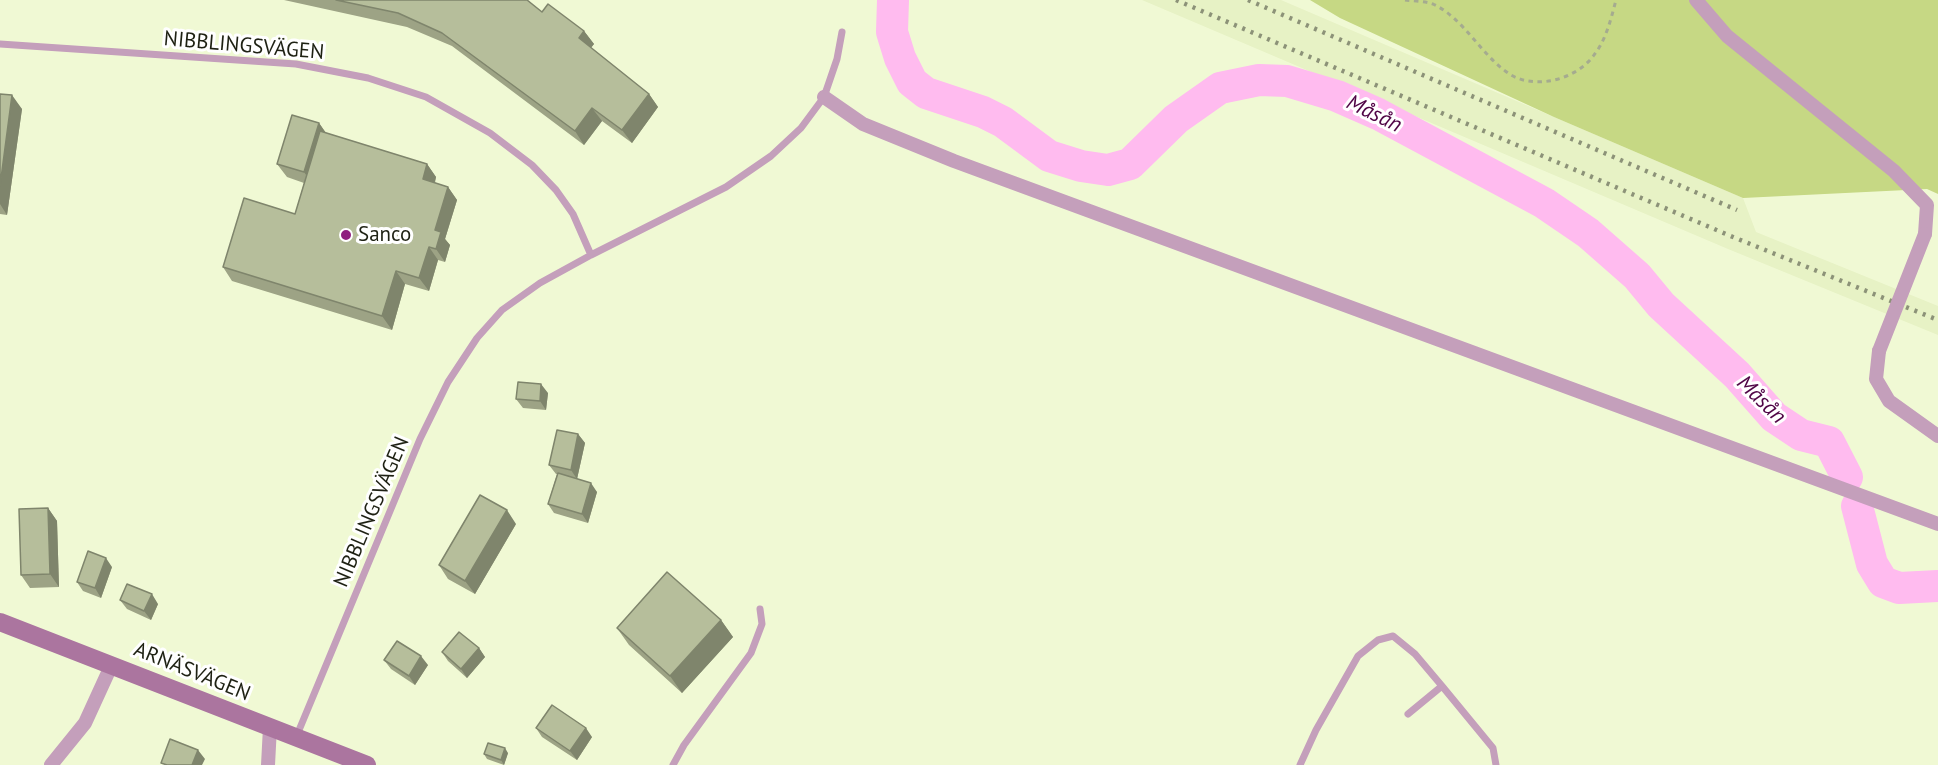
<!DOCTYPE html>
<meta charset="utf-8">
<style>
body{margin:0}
canvas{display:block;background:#f0f9d4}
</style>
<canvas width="1938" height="765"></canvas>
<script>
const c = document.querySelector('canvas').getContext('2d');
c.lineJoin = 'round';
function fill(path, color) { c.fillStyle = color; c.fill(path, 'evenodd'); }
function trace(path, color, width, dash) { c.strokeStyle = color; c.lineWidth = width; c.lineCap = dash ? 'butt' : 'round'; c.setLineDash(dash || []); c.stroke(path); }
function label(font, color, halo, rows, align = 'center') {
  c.font = font + ' "PT Sans",sans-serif'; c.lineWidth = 6; c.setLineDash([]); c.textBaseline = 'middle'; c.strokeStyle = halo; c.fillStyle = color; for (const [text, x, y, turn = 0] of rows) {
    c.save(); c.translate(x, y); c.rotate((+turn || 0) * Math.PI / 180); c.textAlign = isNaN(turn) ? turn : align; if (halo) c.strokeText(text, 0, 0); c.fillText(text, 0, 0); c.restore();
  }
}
const built = new Path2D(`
 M1142,0H1281L1743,198L1756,232L1938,306V335L1728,249Z`);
const green = new Path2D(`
 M1310,0H1938V194L1927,189L1743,198L1554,117L1340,18Z`);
const river = new Path2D(`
 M893,0L892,32L900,58L912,82L926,93L983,112L1003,122L1049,156L1081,166L1108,170L1130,164L1176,119L1220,88L1259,80L1287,81L1337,96L1378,114L1544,203L1588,233L1637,276L1661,305L1737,375L1774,417L1801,435L1829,442L1847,477
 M1857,506L1872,564L1883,582L1899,588L1938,586`);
const path = new Path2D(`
 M1405,0C1414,1 1425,1 1433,4C1465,19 1481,56 1511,75C1537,90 1577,79 1594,55C1606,40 1611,19 1616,0`);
const lane = new Path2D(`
 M0,44L296,64L368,78L426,97L490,133L532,165L556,190L573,214L591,255
 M1408,714L1442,686L1493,748L1496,765
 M297,735L420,439L448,382L477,338L502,310L540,283L591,255L726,187L771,156L801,128L824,97L837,59L842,32
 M673,765L684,745L751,653L762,624L760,609
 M1300,765L1316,730L1358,656L1378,640L1393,636L1415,654L1442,686`);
const street = new Path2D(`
 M1696,0L1727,36L1894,171L1927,205L1925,234
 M824,97L863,124L954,161L1938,524
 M1879,351L1876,379L1889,401L1938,436
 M51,765L85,723L112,664
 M268,765L270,727`);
const secondary = new Path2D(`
 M0,622L367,765`);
const rail = new Path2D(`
 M1176,0L1733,237L1938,320
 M1248,0L1737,210`);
const streetBridge = new Path2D(`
 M1879,351L1925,234`);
const wall = new Path2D(`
 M284,0H527L542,12L584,31L594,44L591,48L649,94L658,107L632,143L602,121L584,145L452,46L407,27Z
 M0,94L22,109L7,215L0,214Z
 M319,123L326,133L427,164L436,177L435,183L448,187L457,200L445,239L450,245L445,262L438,260L429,291L405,284L392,330L232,281L223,267L295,214L304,183L287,177L277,164Z
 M548,393L546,410L523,408L516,399Z
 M578,434L585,443L577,479L573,478L597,492L588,523L554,513L548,504L557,474H556L549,465Z
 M48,508L57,521L59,587L30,588L21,575Z
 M516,524L475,594L448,579L439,565Z
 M112,567L101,598L83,591L77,582Z
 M120,600L158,604L151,620L127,609Z
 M721,620L733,637L682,693L629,645L617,628Z
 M479,648L485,657L467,678L448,661L442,652Z
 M384,660L428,665L415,685L391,669Z
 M536,728L592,737L577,760L542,737Z
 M508,753L504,765L487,759L484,754Z`);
const shadedWall = new Path2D(`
 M584,31L594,44L588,51L579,38Z
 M649,94L658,107L632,143L622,130Z
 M12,95L22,109L7,215L0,204V186Z
 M592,108L602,121L584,145L575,131Z
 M319,123L328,136L313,185L304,172Z
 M427,164L436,177L432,192L423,179Z
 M448,187L457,200L445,239L450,245L445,262L436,249L435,230Z
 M429,247L438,260L429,291L419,278Z
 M396,271L405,284L392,330L382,316Z
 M541,384L548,393L546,410L540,401Z
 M578,434L585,443L577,479L571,470Z
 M591,483L597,492L588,523L582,514Z
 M48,508L57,521L59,587L50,574Z
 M507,510L516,524L475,594L465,581Z
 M106,558L112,567L101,598L95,588Z
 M152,594L158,604L151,620L144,611Z
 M721,620L733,637L682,693L670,676Z
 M479,648L485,657L467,678L461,669Z
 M421,656L428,665L415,685L409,676Z
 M586,728L592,737L577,760L570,751Z
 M505,748L508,753L504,765L501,760Z
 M198,750L205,759L202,765H192Z`);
const building = new Path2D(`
 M336,0H527L542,12L548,4L584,31L579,38L649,94L622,130L592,108L575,131L442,33L398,13Z
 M0,94L12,95L0,186Z
 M292,115L319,123L304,172L277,164Z
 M320,131L427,164L423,179L448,187L435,230L441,232L436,249L429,247L419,278L396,271L382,316L223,267L244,198L295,214Z
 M518,382L541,384L540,401L516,399Z
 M557,430L578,434L571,470L549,465Z
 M558,473L591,483L582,514L548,504Z
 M480,495L507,510L465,581L439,565Z
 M48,508L50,574L21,575L19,509Z
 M88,551L106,558L95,588L77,582Z
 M667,572L721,620L670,676L617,628Z
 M127,584L152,594L144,611L120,600Z
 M459,632L479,648L461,669L442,652Z
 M397,641L421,656L409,676L384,660Z
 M552,705L586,728L570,751L536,728Z
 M170,739L198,750L192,765H167L161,763Z
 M488,743L505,748L501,760L484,754Z`);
const markers = [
 [346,235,6,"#8f1e7f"]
];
const streetNames = [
 ["NIBBLINGSVÄGEN",244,46,5],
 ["NIBBLINGSVÄGEN",372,512,-67],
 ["ARNÄSVÄGEN",192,672,22]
];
const poiNames = [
 ["Sanco",358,235]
];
const waterNames = [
 ["Måsån",1374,114,26],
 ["Måsån",1761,400,44]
];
fill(built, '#e7f2c5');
fill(green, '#c6d884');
trace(river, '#ffbbef', 32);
trace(path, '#a5ab8f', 3, [4.5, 4.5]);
trace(lane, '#c49fbb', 7);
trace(street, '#c49fbb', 14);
trace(secondary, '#ab759f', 18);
trace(rail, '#8c9278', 4.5, [3, 6]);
trace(streetBridge, '#c49fbb', 14);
fill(wall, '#9da385');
fill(shadedWall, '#7f856c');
fill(building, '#b6be9b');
trace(building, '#7f856c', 1.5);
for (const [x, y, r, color] of markers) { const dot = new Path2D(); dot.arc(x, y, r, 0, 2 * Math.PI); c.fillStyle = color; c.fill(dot); trace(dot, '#fff', 2); }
label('21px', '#1e2113', '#fff', streetNames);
label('21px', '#1e2113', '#fff', poiNames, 'left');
label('italic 22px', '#500546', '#fff', waterNames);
</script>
